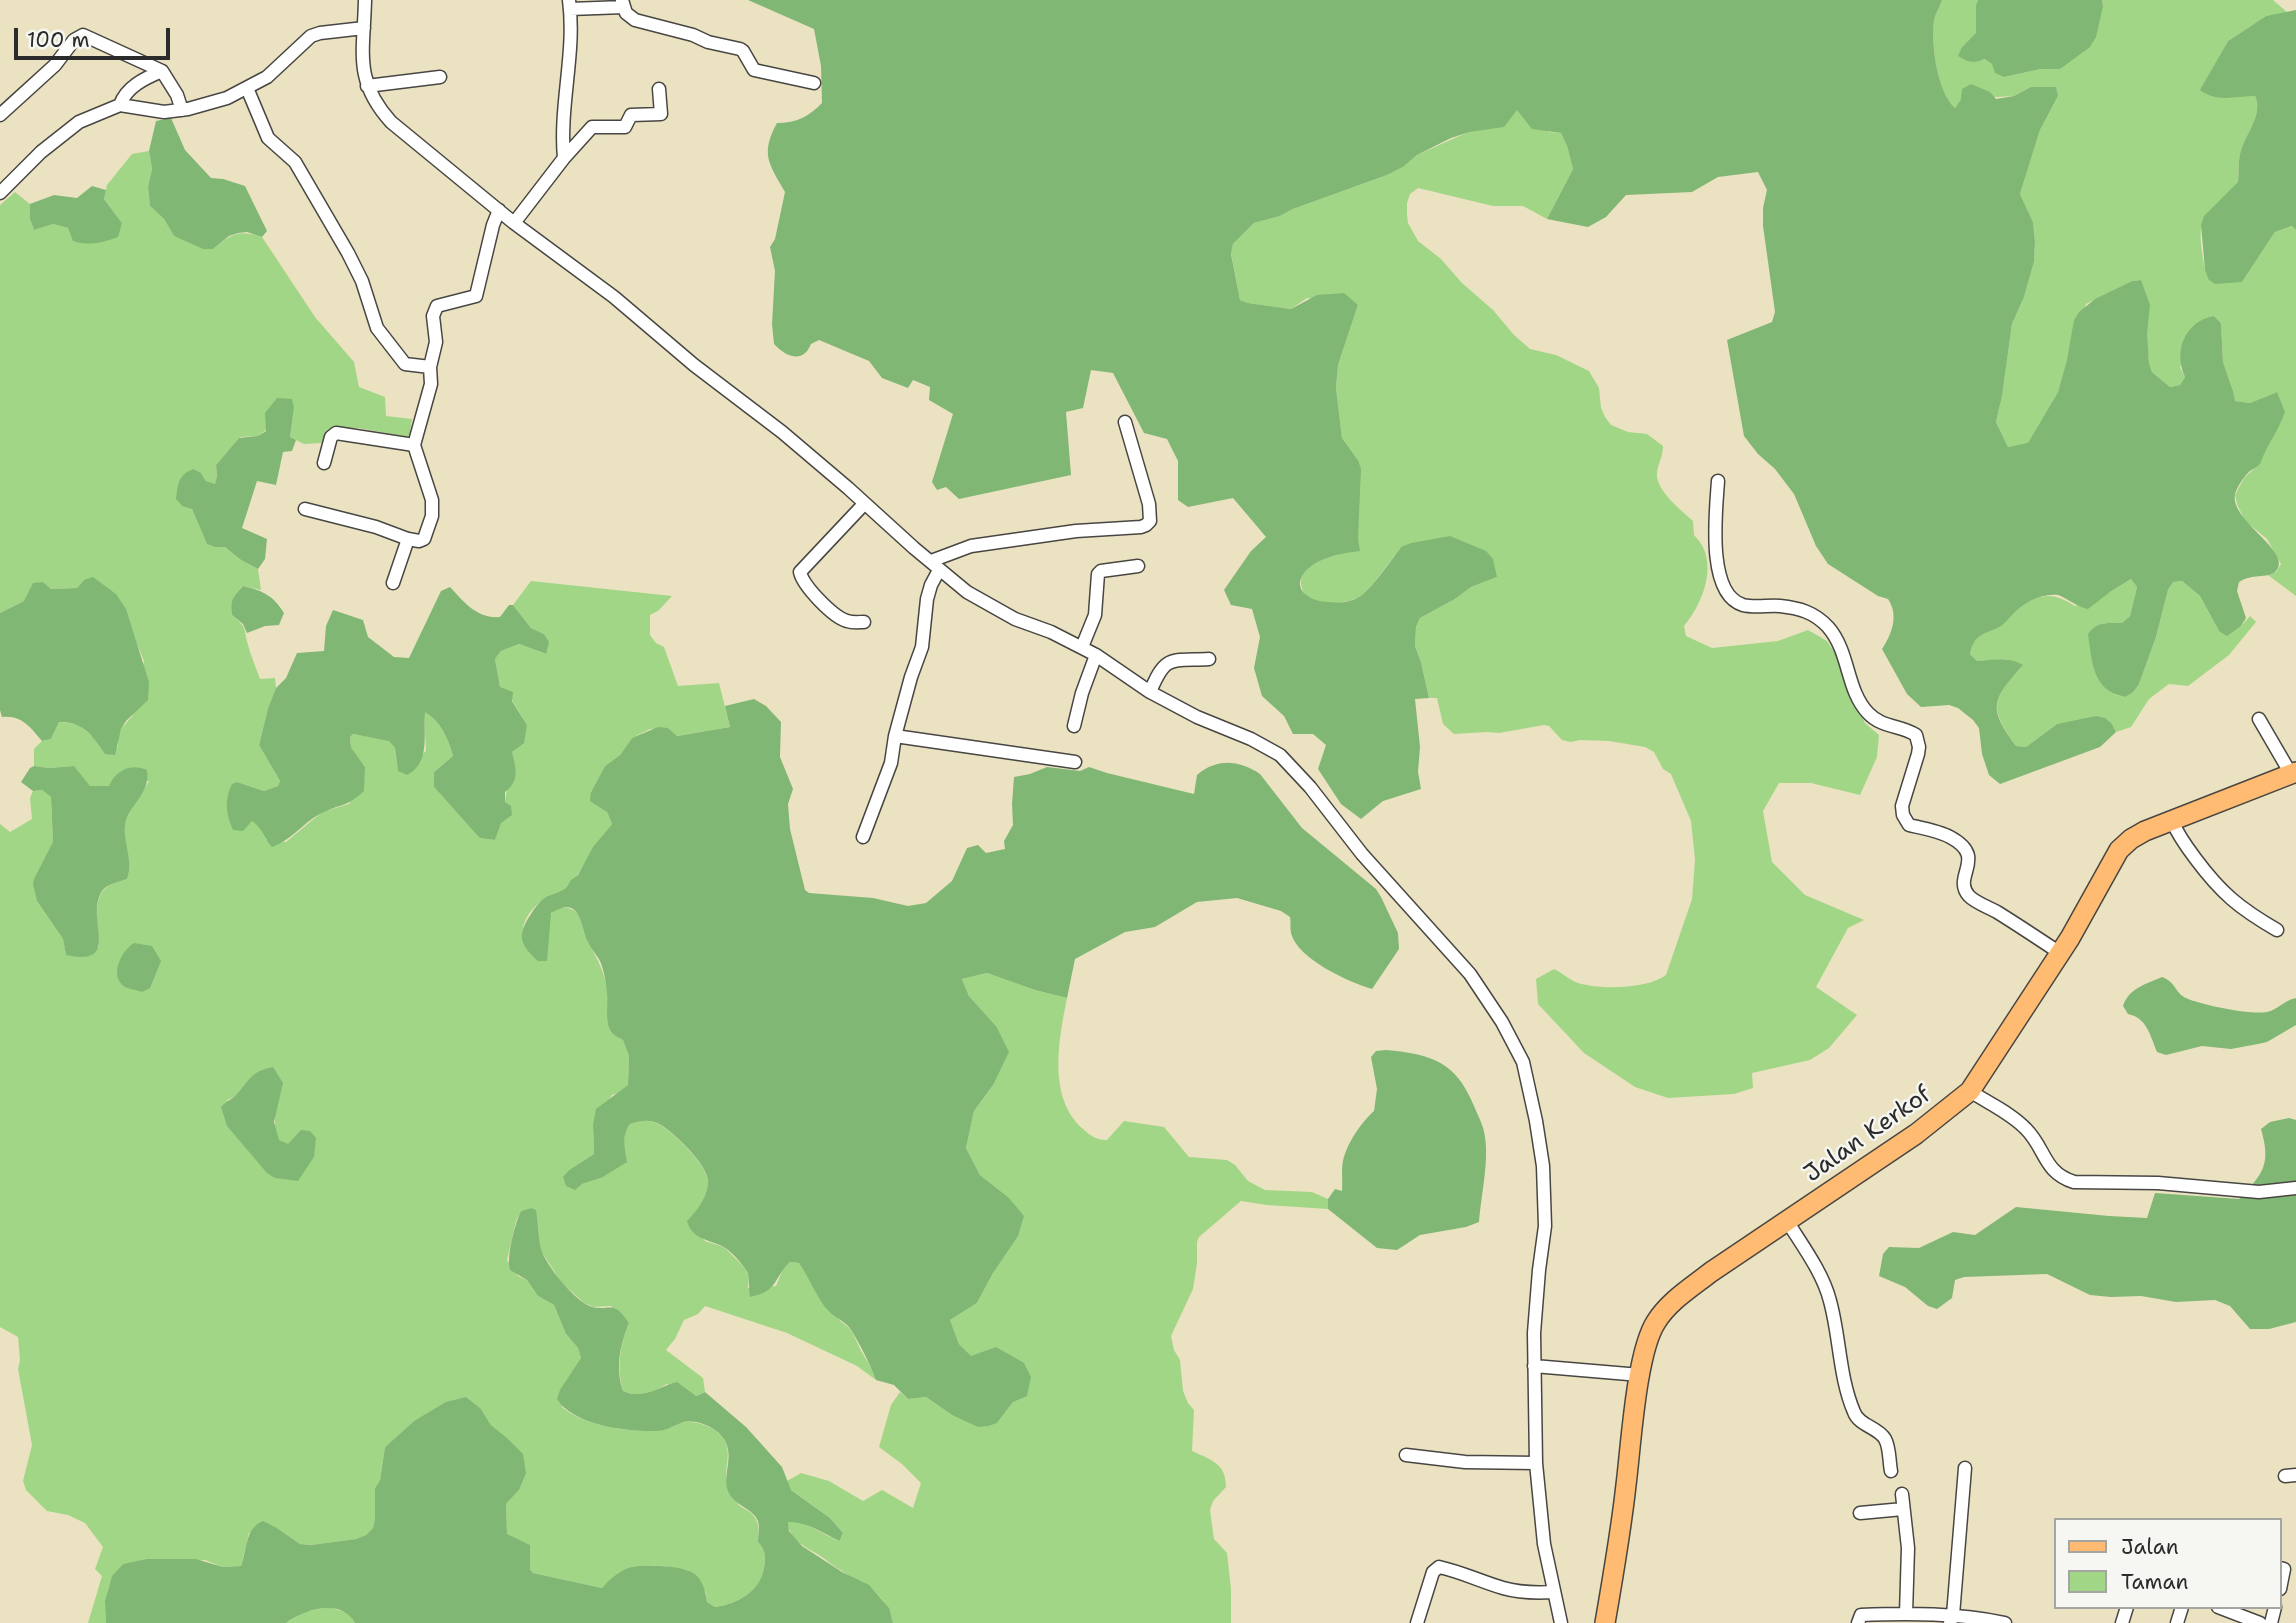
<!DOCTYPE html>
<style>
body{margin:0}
#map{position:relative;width:2296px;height:1623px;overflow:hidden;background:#ebe2c2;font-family:"Shantell Sans",sans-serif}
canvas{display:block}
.legend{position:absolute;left:2054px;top:1518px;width:228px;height:91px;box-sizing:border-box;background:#f6f6f2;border:2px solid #a5a5a2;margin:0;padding:9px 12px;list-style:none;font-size:21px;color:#2b2b2b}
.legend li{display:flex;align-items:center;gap:14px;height:35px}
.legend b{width:35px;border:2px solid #a5a5a2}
.scale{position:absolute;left:14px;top:28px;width:156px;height:32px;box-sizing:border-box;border:4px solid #2b2b2b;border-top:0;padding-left:9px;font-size:21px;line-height:24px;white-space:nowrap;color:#2b2b2b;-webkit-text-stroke:5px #f6f6f2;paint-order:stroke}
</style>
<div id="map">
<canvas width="2296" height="1623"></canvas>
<ul class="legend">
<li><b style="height:9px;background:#febb71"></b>Jalan</li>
<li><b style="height:19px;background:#a2d687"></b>Taman</li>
</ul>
<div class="scale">100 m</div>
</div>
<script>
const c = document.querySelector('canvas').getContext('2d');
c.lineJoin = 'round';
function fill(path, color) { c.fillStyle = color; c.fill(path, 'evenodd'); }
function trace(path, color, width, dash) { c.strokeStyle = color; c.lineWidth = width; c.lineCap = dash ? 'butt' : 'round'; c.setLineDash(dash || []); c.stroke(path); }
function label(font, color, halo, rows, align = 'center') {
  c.font = font + ' "Shantell Sans",sans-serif'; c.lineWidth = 5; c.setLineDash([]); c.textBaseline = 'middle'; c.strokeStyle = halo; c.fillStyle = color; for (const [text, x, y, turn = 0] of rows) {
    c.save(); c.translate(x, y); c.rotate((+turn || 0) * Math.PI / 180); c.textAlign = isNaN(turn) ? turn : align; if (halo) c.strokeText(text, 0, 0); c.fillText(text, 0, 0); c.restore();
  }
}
const green = new Path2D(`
 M1942,0H1978L1976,5V34L1962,47L1992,64L2004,77L2041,69H2060L2103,6L2102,0H2273L2288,13L2266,16L2228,41L2219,57L2245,96H2255C2264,115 2244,135 2240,154C2238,163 2239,173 2238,182C2228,195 2209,207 2202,224C2198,234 2204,269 2208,279L2242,282L2275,232L2293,226L2296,230V596L2268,575L2276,572L2281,564L2267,539L2245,521L2237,504L2235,495L2244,478L2258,465L2266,448L2277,392L2250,403L2234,401L2233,391L2223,362L2221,323L2214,316L2180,367L2185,377L2180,385L2170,387L2152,372L2149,363L2141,280L2132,281L2086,304L2058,392L2028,444L2008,447L1996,422L2002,395L2012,324L2024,297L2034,262L2035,243L2033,222L2020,194L2040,130L2058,96L2031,87L2014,96L1961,99L1955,108C1937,91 1931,46 1934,21C1935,14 1940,7 1942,0Z
 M1517,110L1549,132L1561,133L1567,146L1573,169L1547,219L1523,206H1493L1418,188L1410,194L1407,203V214L1408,223L1418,241L1441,259L1462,283L1493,310L1514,335L1530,349L1556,355L1589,371L1599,388L1601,408L1605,417L1611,425L1628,432L1647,434L1663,446C1663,457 1658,463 1657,473C1655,490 1682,511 1693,521L1694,535C1720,560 1704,602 1684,626L1686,636L1712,648L1778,641L1808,630L1827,641L1844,667V679L1852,698L1865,723L1879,735L1877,757L1860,795L1811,783H1779L1763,811L1772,862L1805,895L1864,920L1848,928L1816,987L1857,1015L1829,1048L1810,1060L1752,1073L1753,1088L1734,1094L1668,1098L1635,1087L1584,1053L1538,1004L1536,979L1554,969C1563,973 1569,980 1578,983C1601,990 1647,989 1666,975L1692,899L1695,860L1691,821L1671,774L1663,769L1654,752L1645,747L1609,741L1580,740L1571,742L1562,740L1549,726L1544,725L1499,733L1487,732L1454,734L1443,724L1437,698H1429L1421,662L1415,646L1416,627L1420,618L1455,599L1471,587L1497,577L1401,547C1391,559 1371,590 1359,597C1344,605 1307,609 1302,588C1300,583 1301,576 1305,572C1318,557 1342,554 1359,550L1358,538V460L1342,438L1336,388L1338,365L1358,305L1307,298L1291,309L1248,303L1240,300L1231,253L1233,244L1254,223L1280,216L1293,209L1387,175L1403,167L1417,155Z
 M149,151L152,169L148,187L150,206L164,219L174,236L213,249C232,234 238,229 262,237L315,317L354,362L359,387L385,397L386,416L412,419L409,437L358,428L332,430L322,443L304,444L290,437L294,408L258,436L240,437L216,465L217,476L215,485L206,481L201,473L192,509L207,543L215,547H225L241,560L258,569L261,590L243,586C234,597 230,601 232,615C248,629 243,626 248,645C251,656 256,668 260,679L275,678L276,688L268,708L259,745L280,781L278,786L264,791L237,782L252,820L263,829L266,840L286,842L322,812L349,804L365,767L351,747L350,737L353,734L389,740L395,748L398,771L426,751L424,711C441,722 448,738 453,756L434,772V787L475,833L481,838L495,840L505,802L512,752L527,725L512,700L500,687L495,659L501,651L519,644L545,654L544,634L531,628L513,605L531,581L672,596L658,611L650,615V635L656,643L664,647L678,686L719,683L730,727L676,736L668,728L650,729L632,738L620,755L605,766L591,792L607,812L612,824C598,840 591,853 580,871C576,878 570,881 566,888C560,892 552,894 546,898C525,911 514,934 531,954C536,944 545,919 553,912C557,908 563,907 568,908C586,912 582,931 589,943C597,960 603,967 607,988C609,1000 606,1013 608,1025C610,1033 616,1037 623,1040L629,1056L628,1085L621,1092L612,1095L593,1125L594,1154L569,1170L563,1178L582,1184L601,1178L624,1140L625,1132L630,1124C639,1121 647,1119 656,1123C671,1129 709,1166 708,1183C707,1197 697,1211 688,1221L705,1241L724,1247L745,1268L749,1278L748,1288L776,1286L783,1269L790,1262L799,1263L840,1321C854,1329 855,1340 863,1354C868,1363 873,1369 876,1380L857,1366L787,1333L705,1306L698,1314L684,1320L675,1339L666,1350L703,1378L705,1392L696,1396L667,1384C653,1392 639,1398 623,1391C616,1367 620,1346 629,1323L611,1306L593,1307L584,1303L562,1283L541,1251L531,1208L521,1211L516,1221L507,1260L518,1276L527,1280L538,1296L554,1305L566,1334L578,1348L581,1358L562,1407C583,1425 627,1432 654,1431C666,1431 675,1423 685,1422C699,1421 715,1427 723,1438C734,1453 722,1471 728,1485C731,1490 734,1499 738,1504C738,1505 746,1510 747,1510C760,1519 759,1527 758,1542C766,1551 766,1557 764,1568C760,1591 738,1604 715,1607L707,1602L706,1592L687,1570C674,1568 659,1564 647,1566C632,1568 612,1577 602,1588L533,1573L507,1534L506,1504L519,1490L506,1437L491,1425L481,1409L422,1417L414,1421L385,1447L380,1480L375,1488V1518L373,1528L366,1535L356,1539L311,1545L300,1544L277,1528L249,1533L241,1566L223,1567L205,1560L123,1564C106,1583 105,1598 106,1623H88L102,1576L95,1569L103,1547L85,1523L68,1515L47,1511L26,1490L23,1481L32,1445L18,1369L20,1360L18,1337L0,1327V824L10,832L32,819L30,798L33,791L42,790L51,797L53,842L37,901L63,939L66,955L99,947C98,931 93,906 102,892C107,884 119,882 127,879C134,862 122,843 125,824C127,813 143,792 149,781L99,787L90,786L73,766L49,768L34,766V749L42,741L51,739L59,722L78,724L93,737L118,747V738L121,729L133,715L144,661L137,644L84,580L77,588L51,589L43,583L24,601L0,613V205L15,192L30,204V219L34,230L53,224L68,228L122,223L104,199L107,185L132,154ZM236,1096L275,1113V1132L279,1141L314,1157C305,1169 291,1178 275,1178L227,1100Z
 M2131,579L2137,587L2130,616L2122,623H2103L2107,689L2116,695L2125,697L2139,684L2156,637L2168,590L2173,582L2182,581L2200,596L2219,631L2241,626L2250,616L2256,622L2229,655L2188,686L2169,684L2149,699L2131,727L2116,732L2112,724L2076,721L2057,724L2026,747L2016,746C1988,707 1992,700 2022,666L2006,659L1977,661L1970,654C1975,632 1984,635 2000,626C2006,622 2010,615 2016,611C2038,593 2052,591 2075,606L2110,592Z
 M987,973L1035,990L1067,998C1059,1038 1047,1098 1083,1129C1091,1136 1096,1140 1107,1140L1124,1121L1164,1127L1189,1157L1227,1160L1235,1165L1248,1181L1265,1190L1312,1192L1328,1199V1209L1267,1205L1241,1201L1199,1237L1197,1242V1263L1193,1289L1171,1336L1174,1350L1180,1360L1183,1391L1188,1403L1194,1410L1192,1451C1211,1460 1226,1463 1226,1487L1213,1501L1210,1510L1214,1539L1227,1553L1231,1589V1623H893C885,1591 866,1587 842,1571C834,1567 827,1560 819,1555C804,1546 791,1541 787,1522L797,1521L805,1524L838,1541L843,1533L830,1518L790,1489L787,1481L801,1473L829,1481L863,1501L882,1490L913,1508L921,1483L902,1464L879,1447L891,1405L900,1392L908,1399L926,1397L952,1415L997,1423L1013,1402L959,1344L950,1320L977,1303L993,1273L1008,1197L980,1175L966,1148L974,1111L993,1085L996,1026L969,996L962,979Z
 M328,1607L348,1613L355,1623H286L304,1612Z`);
const forest = new Path2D(`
 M748,0H1942C1940,7 1935,14 1934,21C1931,45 1937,91 1955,108L1961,99L1962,89L1971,84L1990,92L1996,99L2014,96L2031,87H2056L2058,96L2040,130L2020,194L2033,222L2035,242L2034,262L2024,297L2012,324L2002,396L1996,422L2008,447L2028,443L2058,392L2067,360L2074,320L2079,312L2095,299L2132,281L2141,280L2150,305L2147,334L2149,363L2152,372L2170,387L2180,385L2185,377C2173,351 2185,321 2214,316L2221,323L2223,362L2233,391L2235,401L2250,403L2277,392L2285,412C2280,426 2273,437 2266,450C2263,455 2262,461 2259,465C2257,467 2251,470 2250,471C2244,476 2237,487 2235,494C2229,521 2296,553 2275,572C2266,579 2253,573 2239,582L2237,591L2246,618L2241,626L2227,636L2219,631L2200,596L2182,581L2173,582L2168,590L2156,637L2139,684L2133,692L2125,697C2092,691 2092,661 2088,634C2097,621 2107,623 2122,623L2130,616L2137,587L2131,579L2110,592L2088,609C2077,607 2065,597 2058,595C2041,593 2024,603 2013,614C2009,618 2005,623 2001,626C1985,635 1975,632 1970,654L1977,661C1993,660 2008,656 2023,665C1992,700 1987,707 2016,746L2026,747L2057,724L2096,716L2105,718L2112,724L2116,732L2100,747L2000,784L1989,775L1982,754L1979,728L1973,720L1958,708L1949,705L1921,707L1907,694L1882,649C1892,634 1899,615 1888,599L1878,596L1828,564L1816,546L1794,494L1775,469L1758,454L1744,436L1727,340L1772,322L1775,312L1763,226V208L1767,190L1758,172L1718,177L1692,192L1626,195L1606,217L1588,227L1547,219L1573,169L1567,146L1561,133L1532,129L1517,110L1504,127L1469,132L1451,138L1417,155L1403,167L1387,175L1293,209L1280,216L1254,223L1233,244L1231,254L1240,300L1248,303L1291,309L1317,295L1344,293L1358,305L1338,365L1336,388L1342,438L1358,460L1361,469L1358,538L1360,551C1342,553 1317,558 1305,572C1290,590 1312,602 1328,602C1340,603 1348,603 1359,597C1371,590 1392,559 1401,547L1411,543L1450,536L1486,551L1493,559L1497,577L1471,587L1455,599L1420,618L1416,627L1415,646L1421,662L1429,698L1415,699L1420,747L1418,772L1421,789L1383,801L1361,819L1341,804L1318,769L1326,745L1313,734H1293L1284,716L1262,696L1254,668L1260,637L1252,609L1231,605L1224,590L1251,551L1266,537L1233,498L1188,507L1178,500V461L1167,439L1144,433L1113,373L1091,370L1083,408L1066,412L1071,475L959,499L946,487L937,490L932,482L953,414L929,400L930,387L913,380L908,388L882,378L869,361L819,340L811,344C803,364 786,357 774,344L772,324L775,271L770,247L775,239L785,192C769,164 760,154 777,123C797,123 808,117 822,103L821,66L814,29Z
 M1978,0H2102L2103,6L2096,37L2090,47L2060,69H2041L2004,77L1995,73L1992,64L1984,59C1973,64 1968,62 1958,56L1962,47L1976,33V5Z
 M2296,10V230L2292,226L2275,232L2242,282L2215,284L2208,279L2205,270L2201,225L2204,216L2238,182C2239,173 2238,163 2240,154C2244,135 2264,115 2255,96C2235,96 2217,103 2200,90L2228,41L2266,16Z
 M171,118L185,150L211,178L223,179L245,186L267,231L262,237L247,232L238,233L229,236L213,249H203L174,236L164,219L150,206L148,187L152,169L149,151L156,121Z
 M92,186L106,190L104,199L122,223L118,237C101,243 90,246 73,241L68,228L53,224L34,230L30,219V204L54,195L77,198Z
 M277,398L292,399L294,408L290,437L296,440L292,451L283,452L276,485L257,481L242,528L267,539L265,559L258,569L241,560L225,547H215L207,544L192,509L182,506L176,499C178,484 178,475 193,469L201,473L206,481L215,484L217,476L216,465L239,438L258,436L266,431L265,413Z
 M93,577L116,594L126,609L149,682L148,700L126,721L121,729L115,755L105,754C93,736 83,721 59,722L51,739L42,741C30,727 22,715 2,717L0,710V613L24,601L33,583L43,582L51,589L77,588L84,580Z
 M243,586C263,591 273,595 284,613L279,625L265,626L247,633L243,624L232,615C230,599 233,598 243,586Z
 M450,587C464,602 477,619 500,617L509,605H513L531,628L544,634L549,642L546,654L519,644L501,651L495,659L500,687L513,692L512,701L527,725L524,743L512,752C516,768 520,781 505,792V802L511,806L512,815L501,823L495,840L480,838L475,833L434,787V772L453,756C448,738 441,722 425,712C423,734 431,763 407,775L398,771L395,748L389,741L353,734L350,737L351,747L365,767L364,791C345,808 343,803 324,812C305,820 294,839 272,847C263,837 265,831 252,821L243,831L233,830C226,815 224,799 232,784L237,782L264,791L278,786L280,781L259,745L268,708L276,688L286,678L297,653L324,651L326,626L333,610L363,620L368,637L394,657L409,658L441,591Z
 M754,699L766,706L781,722L780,757L793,789L788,804L790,829L805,890L809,893L873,898L908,906L926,903L952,881L967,848L978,845L986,853L1005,849L1004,841L1013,825L1012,804L1014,777L1030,774L1047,767L1080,771L1089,767L1107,773L1194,794L1197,775C1217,758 1239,760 1260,774L1302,828L1376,889L1381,897L1398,933L1399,949L1372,989C1349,982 1297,959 1291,933C1290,928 1291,922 1290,917L1281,911L1237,898L1197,902L1155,927L1125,932L1075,959L1067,998L1035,990L987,973L962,979L969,996L996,1026L1009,1052L993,1085L974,1111L966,1148L980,1175L1008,1197L1024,1216L1018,1236L993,1273L977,1303L950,1320L959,1344L971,1356L996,1347L1024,1363L1031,1377L1027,1396L1013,1402L997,1423L988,1426L978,1427L952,1415L926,1397L908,1399L894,1385L876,1380C873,1370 854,1331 847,1325C840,1319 831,1315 825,1307C815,1294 809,1277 799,1263L790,1262C773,1278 779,1291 750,1297C748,1288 751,1278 746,1270C741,1262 730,1250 722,1246C707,1239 692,1239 687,1221C697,1211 707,1197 708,1183C710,1166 671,1129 657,1123C648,1119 639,1121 630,1124C621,1137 625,1147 627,1162L601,1178L582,1184L575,1190L566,1186L563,1177L569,1170L594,1154L593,1125L596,1109L628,1085L629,1056L623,1040C616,1037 610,1033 608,1025C606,1015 608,1003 607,992C606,982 604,970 600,961C596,954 591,949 588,942C580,926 582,894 551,913L547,961H538C519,944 517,935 531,914C535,907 540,901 546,897C552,894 560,892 566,888L571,880L578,875L593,847L612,824L607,812L590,801L591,792L605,766L620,755L632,738L658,727L668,728L677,736L730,727L725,706Z
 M34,766L49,768L74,766L90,786H109C116,770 131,763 147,770C151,794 128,805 125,825C123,843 134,862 127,879C119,882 107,884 102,891C84,919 124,967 66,955L63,939L37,901L33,884L34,879L53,842L51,797L42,790L33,791L21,782L30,768Z
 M134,943L152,946L161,961L150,988L142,992C137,990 129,989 125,987C108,976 122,950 134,943Z
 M2162,977C2176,982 2175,993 2186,998C2201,1005 2250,1015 2267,1012C2277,1010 2285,1000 2296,998V1025L2267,1042L2258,1044L2231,1049L2202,1046L2166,1055L2157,1052C2150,1035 2147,1018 2128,1014L2123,1006C2129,988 2146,984 2162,977Z
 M1386,1050C1432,1054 1456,1062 1474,1106C1478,1116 1484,1126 1485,1137C1489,1162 1481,1196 1479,1222L1466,1227L1420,1235L1397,1250L1377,1248L1328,1209V1199L1335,1189L1342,1191C1343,1181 1341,1170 1343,1161C1347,1143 1361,1123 1374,1111L1377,1089L1371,1057L1376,1051Z
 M273,1067L283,1083L274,1122L279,1140L288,1144L301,1130L310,1131L316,1138L314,1157L298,1181L275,1178L267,1173L227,1126L221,1107C226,1101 233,1099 238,1093C250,1079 252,1071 273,1067Z
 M2289,1118L2296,1120V1322L2269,1329H2250L2230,1306L2215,1300L2176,1302L2141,1296L2111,1297L2090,1295L2047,1274L1964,1277L1955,1280L1952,1298L1937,1309L1928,1306L1905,1287L1879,1276L1883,1254L1889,1247L1919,1248L1953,1232L1975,1235L2016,1207L2109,1216L2147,1218L2155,1193L2239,1199C2264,1173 2271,1164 2261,1129L2270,1122Z
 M531,1208L536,1210C538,1223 538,1237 541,1249C545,1264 576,1303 592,1307C611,1311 613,1299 629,1323C620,1346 615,1367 623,1391C643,1400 658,1387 677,1382L696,1396L705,1392L746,1427L782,1467L791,1490L830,1518L843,1533L839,1541C823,1533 806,1521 788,1522L789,1531L802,1546L842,1572L869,1585L889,1608L893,1623H355C341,1598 305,1609 286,1623H106L105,1601L112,1576L123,1564L147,1559H196L223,1567L241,1566C247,1550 245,1528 263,1521L277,1528L300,1544L311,1545L356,1539L366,1535L373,1528L375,1518V1488L380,1480L385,1447L414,1421L446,1402L466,1397L481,1409L491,1425L506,1437L523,1454L526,1473L519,1490L506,1504L507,1534L530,1545V1569L533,1573L602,1588C609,1580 618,1572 628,1568C642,1564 681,1565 693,1573C702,1578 706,1592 707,1602L715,1607C738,1604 760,1591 764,1568C766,1557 766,1551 758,1542C758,1536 760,1527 758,1521C753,1508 734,1506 728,1491C722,1475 735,1456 724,1439C716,1427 695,1418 681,1423C672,1426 666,1431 656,1431C627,1432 573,1425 557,1399L560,1390L581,1358L578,1348L566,1334L554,1305L538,1296L527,1280L510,1270C506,1257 515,1223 521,1211Z`);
const street = new Path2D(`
 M365,0C364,51 353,80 391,122L514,223L614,297L694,365L782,432L848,488L914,548L967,592L1015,619L1051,632L1096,655L1150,692L1197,717L1251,739L1280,755L1310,787L1362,854L1470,974L1502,1022L1523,1062L1536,1121L1543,1166L1545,1226L1539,1270L1534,1333L1536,1463L1544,1544L1561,1623
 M622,0L626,13L635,20L693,35L708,42L740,49L743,51L754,70L814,83
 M570,9L624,7
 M367,86L440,77
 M247,88L268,138L295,162L348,253L362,281L377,328L405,364L430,367
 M120,105C126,87 145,78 162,71
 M0,115L55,65L74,40L83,35L162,71L177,95L182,110
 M564,158L592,127H625L631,115L661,114L659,89
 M0,193L41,152L79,122L120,105L164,112L188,109L227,98L267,77L311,36L320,33L364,28
 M514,223L564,158C559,105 576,53 569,0
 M324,463L331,437L336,433L414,445
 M1718,481C1716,511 1706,594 1743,605C1754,608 1769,605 1780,606C1799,608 1814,612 1828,627C1850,652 1846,690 1868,713C1882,728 1901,725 1916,735L1919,747L1918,754L1902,806L1903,815L1909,825C1922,828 1939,831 1950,837C1989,858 1951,876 1969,896C1976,903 1988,907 1997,912C2018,925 2039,939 2060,953
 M305,509L376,527L408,539L419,541L424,539L432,516V500L414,445L431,384L430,367L436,342L433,316L437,306L476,296L493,225L499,210
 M931,561L971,546L1076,531L1141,527L1146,525L1150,521L1149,504L1125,422
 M393,583L408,539
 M864,622C859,622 853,623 847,621C833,617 803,586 800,572L864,504
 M1082,647L1095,615L1098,574L1101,571L1138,566
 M1150,692C1166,654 1170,661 1209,659
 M2259,719L2291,774
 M1074,726L1082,693L1096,655
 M895,736L1075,762
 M2172,821C2178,835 2186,846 2195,858C2221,893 2239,908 2277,930
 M863,837L891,763L895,736L911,677L922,647L927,599L931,585L939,570
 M1970,1091C1988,1103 2011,1113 2026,1129C2046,1149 2043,1172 2074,1182L2158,1183L2259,1192L2296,1188
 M1787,1221C1802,1245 1823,1273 1830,1301C1840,1337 1839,1377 1854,1412C1859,1426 1878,1427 1885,1439C1890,1448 1889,1461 1891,1471
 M1534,1366L1640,1375
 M1406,1455L1465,1462L1536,1463
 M2285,1476L2296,1475
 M1902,1494L1908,1548L1906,1614
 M1860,1513L1903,1509
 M2280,1568L2284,1569L2280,1589
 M2218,1607L2260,1623
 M1417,1623L1433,1572L1439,1567C1462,1572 1482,1582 1503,1588C1520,1593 1536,1593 1553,1592
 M1858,1623L1861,1615C1909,1613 1958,1613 2005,1623
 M1950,1623L1953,1615L1965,1468
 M2122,1623L2127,1607
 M2177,1623L2182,1607
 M2271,1623L2275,1607`);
const primary = new Path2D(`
 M1605,1623C1613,1577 1621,1531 1626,1485C1631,1446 1636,1353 1656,1322C1669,1301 1692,1287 1711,1272L1916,1134L1970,1091L2070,938L2119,850L2131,839L2145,831L2296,772`);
const streetNames = [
 ["Jalan Kerkof",1868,1135,-35]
];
fill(green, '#a2d687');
fill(forest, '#81b774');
trace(street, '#484642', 15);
trace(primary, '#484642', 22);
trace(street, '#fff', 12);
trace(primary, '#febb71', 19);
label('24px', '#2b2b2b', '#f6f6f2', streetNames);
</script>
